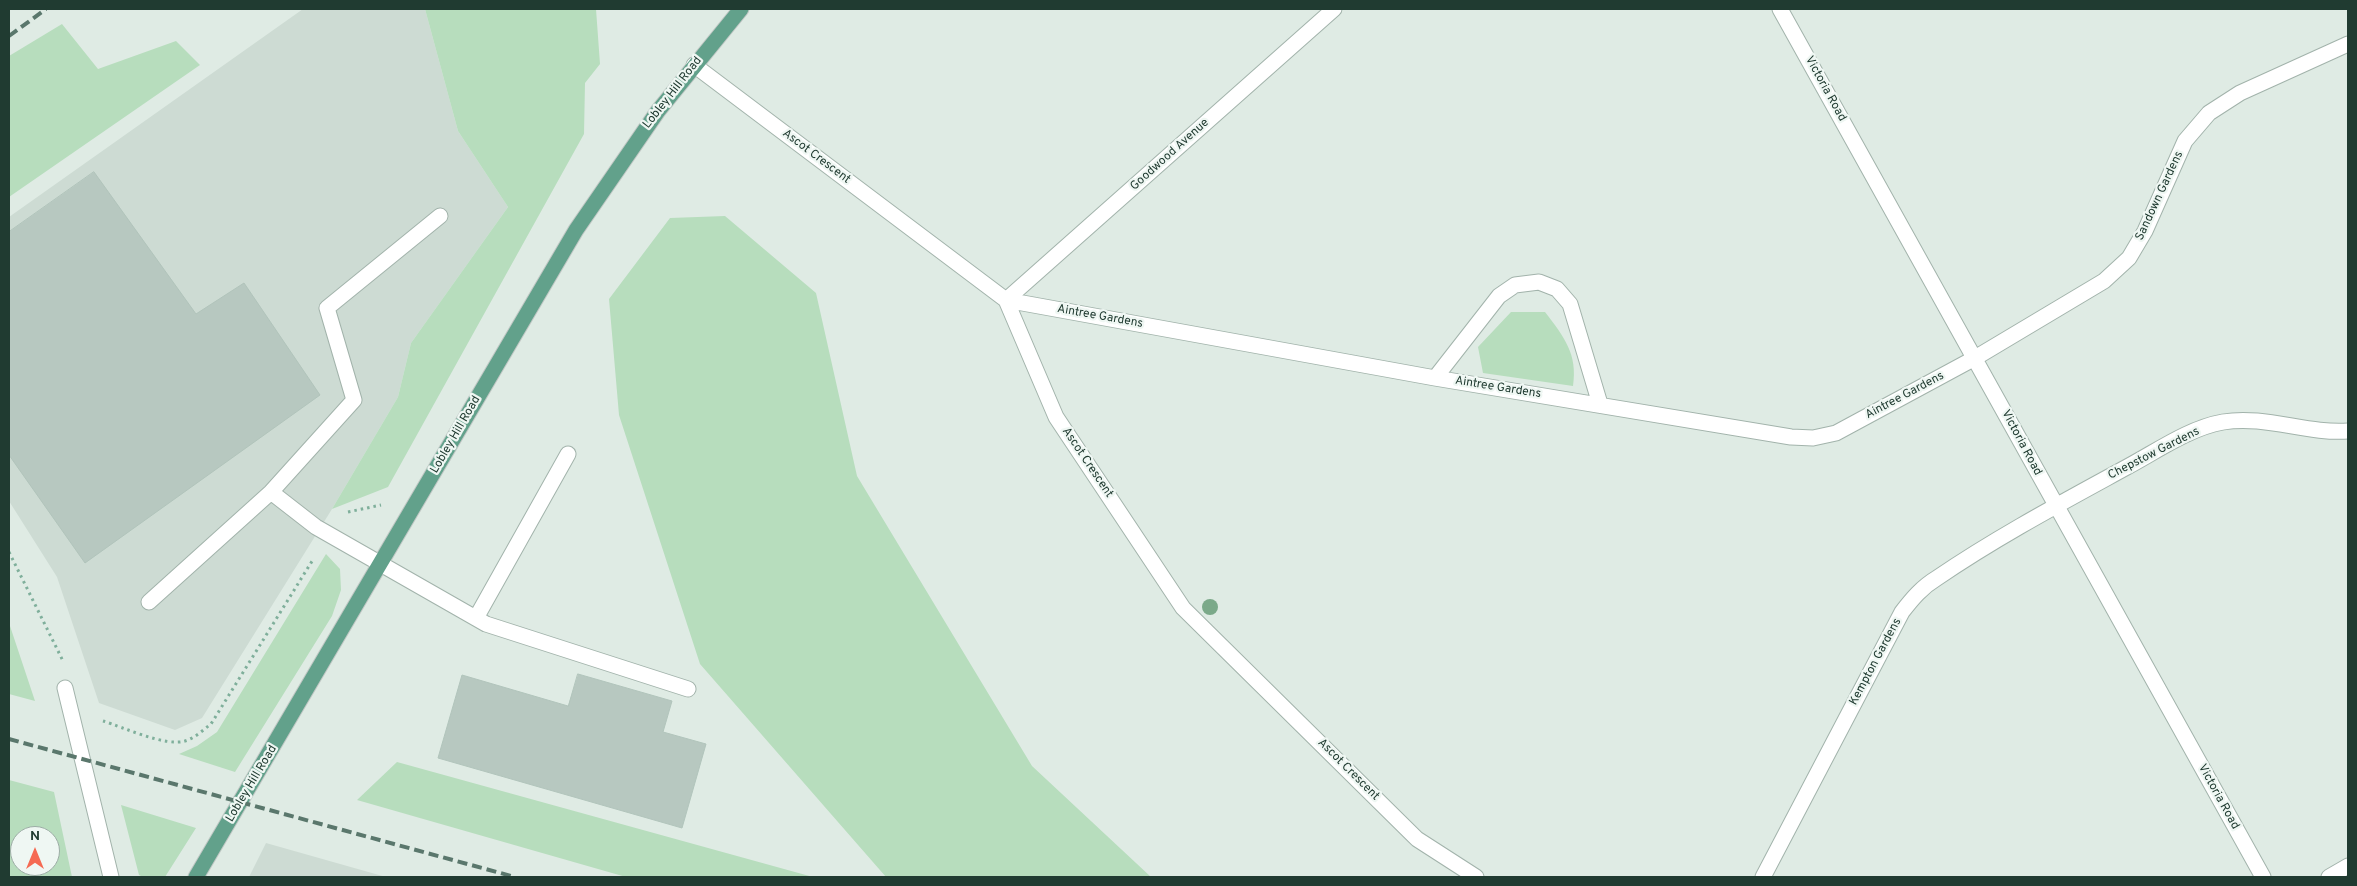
<!DOCTYPE html>
<style>
body{margin:0}
#map{position:relative;width:2357px;height:886px;overflow:hidden;background:#dfebe4;font-family:Overpass,sans-serif}
canvas{display:block}
.frame{position:absolute;inset:0;border:10px solid #203b31;pointer-events:none}
.north{position:absolute;left:10px;top:826px;width:50px;height:50px;box-sizing:border-box;background:#eff7f3;border:1px solid #9caca5;border-radius:50%;rotate:0deg;font-size:14px;font-weight:700;line-height:20px;text-align:center;color:#203b31}
.north::after{content:'';display:block;margin:auto;width:18px;height:22px;background:#f56a53;clip-path:polygon(50% 0,100% 100%,50% 72%,0 100%)}
</style>
<div id="map">
<canvas width="2357" height="886"></canvas>
<div class="frame"></div>
<div class="north">N</div>
</div>
<script>
const c = document.querySelector('canvas').getContext('2d');
c.lineJoin = 'round';
function fill(path, color) { c.fillStyle = color; c.fill(path, 'evenodd'); }
function trace(path, color, width, dash) { c.strokeStyle = color; c.lineWidth = width; c.lineCap = dash ? 'butt' : 'round'; c.setLineDash(dash || []); c.stroke(path); }
function label(font, color, halo, rows, align = 'center') {
  c.font = font + ' Overpass,sans-serif'; c.lineWidth = 4.5; c.setLineDash([]); c.textBaseline = 'middle'; c.strokeStyle = halo; c.fillStyle = color; for (const [text, x, y, turn = 0] of rows) {
    c.save(); c.translate(x, y); c.rotate((+turn || 0) * Math.PI / 180); c.textAlign = isNaN(turn) ? turn : align; if (halo) c.strokeText(text, 0, 0); c.fillText(text, 0, 0); c.restore();
  }
}
const built = new Path2D(`
 M303,9H425L458,131L508,207L411,343L398,397L332,509L202,718L175,730L99,703L57,577L9,501V217Z
 M266,843L386,877H249Z`);
const green = new Path2D(`
 M425,9H596L600,64L585,83L584,134L388,487L332,509L398,397L411,343L508,207L458,131Z
 M62,24L98,69L176,41L200,65L9,197V56Z
 M725,216L816,293L857,476L1032,766L1151,877H886L700,664L619,415L609,299L670,218Z
 M1511,312H1545C1564,337 1578,354 1573,386L1483,373L1478,347Z
 M326,554L340,569L341,590L332,616L235,772L179,754L197,746L217,732Z
 M9,623L35,701L9,694Z
 M397,762L813,877H626L357,800Z
 M9,780L54,792L72,877H9ZM20,836H50V866H20Z
 M121,805L196,828L165,877H143L139,875Z`);
const building = new Path2D(`
 M94,172L196,314L244,283L320,395L85,563L9,455V232Z
 M578,674L672,701L663,732L706,744L682,828L438,758L462,675L568,706Z`);
const path = new Path2D(`
 M348,512L381,505
 M9,552L63,661
 M103,721C123,727 165,747 185,741C195,738 203,730 211,724L314,558`);
const minor = new Path2D(`
 M1780,9L2263,877
 M694,65L1006,300L1056,417L1183,608L1417,839L1476,877
 M1006,300L1435,378L1791,437L1813,438L1836,433L1975,358L2104,281L2129,258L2145,231L2185,141L2209,113L2240,93L2348,44
 M1006,300L1334,9
 M1435,378L1499,296L1515,285L1539,282L1557,289L1570,304L1600,404
 M271,492L316,527L486,624L688,689
 M149,602L271,492L354,400L327,308L440,216
 M476,618L568,454
 M65,688L111,877
 M1763,877L1902,612C1912,599 1922,587 1937,578C1997,537 2063,502 2127,467C2157,451 2189,428 2223,422C2265,415 2307,434 2348,431
 M2329,877L2348,866`);
const major = new Path2D(`
 M196,877L576,230L658,111L741,9`);
const rail = new Path2D(`
 M9,9H10
 M9,36L46,9
 M9,739L515,877`);
const trees = [
 [1210,607]
];
const streetNames = [
 ["Victoria Road",1825,89,61],
 ["Lobley Hill Road",673,93,-52],
 ["Goodwood Avenue",1170,155,-42],
 ["Ascot Crescent",816,157,37],
 ["Sandown Gardens",2160,196,-65],
 ["Aintree Gardens",1100,317,10],
 ["Aintree Gardens",1498,388,9],
 ["Aintree Gardens",1905,396,-28],
 ["Lobley Hill Road",456,435,-60],
 ["Victoria Road",2021,443,62],
 ["Chepstow Gardens",2154,454,-27],
 ["Ascot Crescent",1087,463,56],
 ["Kempton Gardens",1876,662,-62],
 ["Ascot Crescent",1348,770,45],
 ["Lobley Hill Road",252,784,-59],
 ["Victoria Road",2218,797,61]
];
fill(built, '#cddbd3');
fill(green, '#b7ddbd');
fill(building, '#b7c8c0');
trace(building, '#b1c4bb', 1);
trace(minor, '#a2b3ab', 17);
trace(major, '#c1c8c5', 17);
trace(path, '#7faf9b', 3, [2.5, 4]);
trace(minor, '#fff', 15);
trace(major, '#62a18b', 15);
trace(rail, '#5a776c', 4, [10, 5]);
c.fillStyle = '#7ba989';
for (const [x, y] of trees) { c.beginPath(); c.arc(x, y, 8, 0, 2 * Math.PI); c.fill(); }
label('12px', '#203b31', '#eff7f3', streetNames);
</script>
